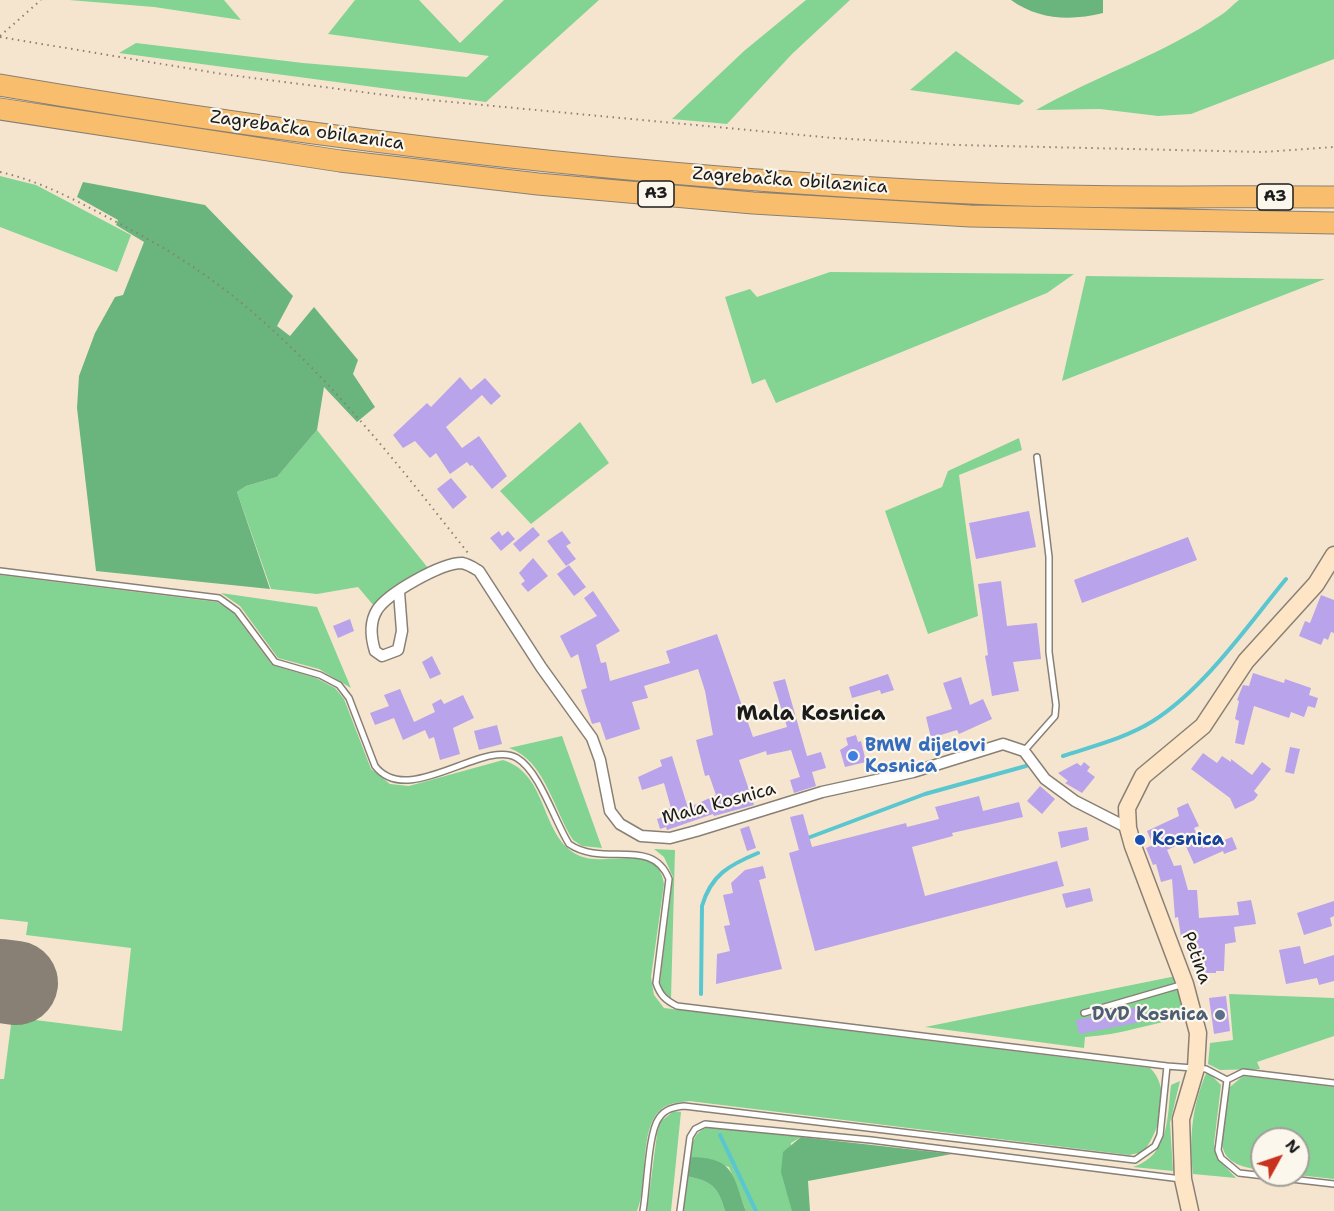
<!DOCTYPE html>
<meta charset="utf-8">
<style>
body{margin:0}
#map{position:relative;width:1334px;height:1211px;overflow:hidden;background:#f6e5ce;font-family:"Shantell Sans",sans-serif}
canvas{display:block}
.north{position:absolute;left:1250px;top:1127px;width:60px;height:60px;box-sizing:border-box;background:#fbf7ec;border:2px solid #a29f99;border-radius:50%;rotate:50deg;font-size:16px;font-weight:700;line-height:24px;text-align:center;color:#1c1c1c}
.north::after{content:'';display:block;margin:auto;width:21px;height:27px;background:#c8321e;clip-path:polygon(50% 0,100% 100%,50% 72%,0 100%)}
</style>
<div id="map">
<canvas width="1334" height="1211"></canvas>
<div class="north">N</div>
</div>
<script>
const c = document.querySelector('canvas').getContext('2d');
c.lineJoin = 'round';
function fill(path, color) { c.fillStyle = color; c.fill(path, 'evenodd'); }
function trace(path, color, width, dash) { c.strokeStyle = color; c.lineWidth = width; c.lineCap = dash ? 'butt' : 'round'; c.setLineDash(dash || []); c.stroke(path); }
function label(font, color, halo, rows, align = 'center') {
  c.font = font + ' "Shantell Sans",sans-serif'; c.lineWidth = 4.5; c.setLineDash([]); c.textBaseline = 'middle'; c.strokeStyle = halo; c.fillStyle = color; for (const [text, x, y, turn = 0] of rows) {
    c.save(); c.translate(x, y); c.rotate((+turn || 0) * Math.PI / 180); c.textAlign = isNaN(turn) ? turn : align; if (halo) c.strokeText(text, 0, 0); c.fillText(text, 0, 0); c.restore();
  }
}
const green = new Path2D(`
 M69,0H224L241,20L154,7Z
 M355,0H419L460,43L504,0H599L486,102L119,53L136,43L303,63L467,77L489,56L328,34Z
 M806,0H850L792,54L727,124L672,119L744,51Z
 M1239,0H1334V59L1191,114L1158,116L1100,109L1036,110C1096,76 1164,54 1221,15C1228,11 1233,4 1239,0Z
 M956,51L1024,101L1019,105L910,90Z
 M0,176L36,185L131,235L117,272L0,227Z
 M830,272L1074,274L1047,293L776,403L765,379L752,384L725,297L750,289L757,297Z
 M1086,276L1325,279L1062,381Z
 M580,422L609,463L531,524L500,491Z
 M317,430L428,568L391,590L374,606L358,587L317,594L271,589L237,492L246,486L277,477Z
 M1019,438L1022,450L959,475L978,616L928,634L885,511L942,487L948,471Z
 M0,575L217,602L232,611L272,665L316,678L335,688L344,699L371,769L390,784L409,786L503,760C549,774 540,837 578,855C605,869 658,840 664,884L651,977L654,995L664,1008L1150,1068C1172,1088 1160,1132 1143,1152L1129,1155L689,1101C681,1102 672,1103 666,1106C637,1120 649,1185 637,1211H0V1079H4L12,1017L122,1031L131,948L26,935L28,922L0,919Z
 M221,593L317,607L351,688L319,669L278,658L240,606Z
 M562,736L602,848L582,846L573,840C554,811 545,760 509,748Z
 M654,849L675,850L671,999L662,990L660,982L673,877L664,857Z
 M1176,976L1187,1017C1152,1023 1120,1035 1085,1037L1084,1048L925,1027Z
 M1229,994L1334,998V1036L1257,1062L1260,1069L1220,1070L1208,1064L1210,1043L1233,1040Z
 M1207,1071L1221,1085L1214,1144L1217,1158L1236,1178L1193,1174C1189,1136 1192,1106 1207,1071Z
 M1243,1076L1334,1087V1179L1298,1175V1139H1262V1170C1204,1164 1224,1131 1230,1087Z
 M1180,1081L1170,1123L1173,1171L1133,1167C1170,1155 1167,1117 1171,1085Z
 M674,1111L681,1112L671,1211H647L657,1134L660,1122Z
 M710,1127L801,1137L791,1143L792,1211H746L729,1167L690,1157C692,1143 694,1130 710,1127Z
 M686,1176C711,1181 718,1186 725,1211H683Z`);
const forest = new Path2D(`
 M1011,0H1103V13C1071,21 1039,20 1011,0Z
 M83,182L205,205L293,296L277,326L290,336L314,307L358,360L353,374L375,407L357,422L324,387L317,430L277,477L246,486L237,492L270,589L96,571L77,408L79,376L95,333L115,297L123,295L144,242L116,225L118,220L77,197Z
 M801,1137L952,1154L808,1181L810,1211H792L781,1172L783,1152Z
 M690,1157C735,1158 732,1174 746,1211H725C718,1186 711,1181 686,1176Z`);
const stream = new Path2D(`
 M1063,756C1093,746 1126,738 1153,721C1205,688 1248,625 1286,579
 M805,839L925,794L1026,766
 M701,994L702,906C711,875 729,865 758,853
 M720,1135L756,1211`);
const runway = new Path2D(`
 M0,981L16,983`);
const building = new Path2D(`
 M460,377L471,390L485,378L501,396L491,405L482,395L446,427L462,448L479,436L507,476L492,489L472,465L470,466L467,462L450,474L436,453L430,458L415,441L403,448L393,435L427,403L431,407Z
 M451,478L467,497L453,509L437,489Z
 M1029,511L1036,547L976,559L969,523Z
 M533,527L540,535L520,552L513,544Z
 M499,531L502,536L508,531L515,539L501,551L490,538Z
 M562,531L571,543L566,546L576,559L566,566L547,541Z
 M1188,537L1197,560L1082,603L1074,580Z
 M533,558L548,576L528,592L521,584L525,581L519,573Z
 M569,565L586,587L574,596L557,574Z
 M1001,581L1007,626L1037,623L1041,659L1013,662L1019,691L992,696L985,656L988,655L987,647L978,584Z
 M593,591L620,631L596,645L601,663L606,662L610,681L670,663L666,651L717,634L753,737L787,727L773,682L785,679L807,756L821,752L826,768L812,772L816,786L794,793L790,780L800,777L791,750L767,755L766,751L739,760L754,805L714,816L713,814L667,830L666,827L660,829L657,819L663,817L662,811L671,808L664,783L642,790L638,777L662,766L660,760L672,756L688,808L716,795L709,775L705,776L696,740L713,735L705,691L698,669L644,686L648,698L632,702L640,729L606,740L600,722L592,724L585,703L581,690L587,688L578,654L571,658L560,636L597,616L584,598Z
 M1321,595L1334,600V633L1331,632L1328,640L1324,638L1321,645L1299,636L1305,621L1310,623Z
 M350,619L354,631L338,638L333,626Z
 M432,656L441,674L430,679L422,662Z
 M1253,673L1284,683L1285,679L1311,688L1309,695L1318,698L1315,708L1308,706L1304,717L1291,712L1289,718L1254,706L1244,745L1235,743L1239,721L1235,719L1239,701L1237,700L1243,685L1249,686Z
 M888,674L894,690L881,694L880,690L852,698L849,687Z
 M961,677L970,705L983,699L992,719L959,734L957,730L931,738L926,717L952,709L943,683Z
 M400,689L414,722L435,712L432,704L441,699L444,704L463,695L474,718L453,728L460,754L440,760L434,737L429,739L425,730L403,740L394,718L375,725L370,713L389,706L384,695Z
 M497,725L502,744L479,750L474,731Z
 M856,735L858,742L861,741L866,762L845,767L840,750L848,745L846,738Z
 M1290,747L1300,749L1294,774L1285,772Z
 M1203,753L1217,763L1222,756L1231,762V759L1252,775L1262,762L1271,769L1254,791L1258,795L1254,800L1235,809L1230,798L1191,769Z
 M1084,762L1090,767L1087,771L1095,777L1082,793L1065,783L1068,781L1058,773L1077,763L1081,766Z
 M1040,786L1055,799L1042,814L1027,801Z
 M979,796L983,811L1019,802L1023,817L952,833L953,836L912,847L925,896L1057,861L1064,886L815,951L789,853L799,850L790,817L803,814L812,847L906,823L907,827L939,819L935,807Z
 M1188,803L1199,826L1194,828L1203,848L1232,837L1237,849L1224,854L1223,851L1194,864L1184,842L1167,850L1174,866L1181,865L1188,890H1197L1199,918L1239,915L1237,902L1251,900L1254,913L1256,924L1234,927L1236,942L1225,944L1224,971H1216V973H1205V963L1192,962L1193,938L1191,936L1181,937L1178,917L1175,918L1172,879L1161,882L1156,864L1153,865L1146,848L1153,845L1147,831L1179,816L1177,808Z
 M749,826L756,848L747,851L740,829Z
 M1087,827L1089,840L1061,848L1058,832Z
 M763,866L766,878L759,880L782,969L716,984L717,954L730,951L724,926L730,925L723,895L733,893L731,883L745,870Z
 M1090,888L1093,901L1066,908L1062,894Z
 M1334,901V916L1330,918L1332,926L1304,935L1297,913Z
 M1300,946L1304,964L1334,955V981L1319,985L1317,978L1286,984L1279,950Z
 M1226,996L1230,1031L1214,1034L1209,998Z
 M1138,1007L1141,1022L1079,1034L1076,1020Z`);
const path = new Path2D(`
 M0,36L41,0
 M0,37L222,74L409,98L833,138L957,145L1263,152L1334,147
 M0,172C40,181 73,199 109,218C139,234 171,251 199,271C304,343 390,454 468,553`);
const lane = new Path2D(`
 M0,571L219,598L237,611L275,662L320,675L339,685L349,698L375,766C408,809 484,738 517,758C540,772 554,820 569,844C604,868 652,836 669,879L656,983C660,995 665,1000 677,1006L1167,1066L1160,1135L1155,1146L1135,1160L684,1106C674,1107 665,1109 659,1118C648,1132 647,1190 643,1211
 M1024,751L1055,716L1056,705L1049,652V557L1037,457
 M1084,1013L1184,984
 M1167,1066L1206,1069L1227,1080
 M1334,1083L1243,1072L1227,1080L1218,1150L1221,1158L1239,1173L1334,1184
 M680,1211L690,1137L695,1129L705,1124L871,1140L1181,1179`);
const street = new Path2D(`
 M399,592L402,631L398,650L382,656L375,651C371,638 369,623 377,610C388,593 441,563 462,563C468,564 474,568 479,571L541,667L592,738L600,760L610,811L620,824L641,836L670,838L696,831L822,792L913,772L1003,744L1024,751L1045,779L1075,801L1128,828`);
const secondary = new Path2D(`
 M1190,1211L1183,1179L1181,1119L1196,1068L1198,1033L1185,984L1133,846L1128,828L1127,808L1143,776L1203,726L1246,661L1316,584L1334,555`);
const highway = new Path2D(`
 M0,85C321,140 645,178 970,193C1091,199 1213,196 1334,197
 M0,109L340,161L538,184L753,203L970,216L1334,223`);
const markers = [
 [853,756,6,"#3f7fe0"],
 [1140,840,6,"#1a4fb4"],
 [1220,1015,6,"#5c6f8a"]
];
const shields = [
 [656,194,36],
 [1275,197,36]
];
const shieldNames = [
 ["A3",656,194],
 ["A3",1275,197]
];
const streetNames = [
 ["Zagrebačka obilaznica",307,131,8],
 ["Zagrebačka obilaznica",790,181,4],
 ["Mala Kosnica",719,804,-15],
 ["Petina",1196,958,70]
];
const shopNames = [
 ["BMW dijelovi",865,746],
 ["Kosnica",865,767]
];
const transitNames = [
 ["Kosnica",1152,840]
];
const serviceNames = [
 ["DVD Kosnica",1208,1015]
];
const quarterNames = [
 ["Mala Kosnica",811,715]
];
fill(green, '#83d393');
fill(forest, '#6ab57d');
trace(stream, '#59c6d0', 4);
trace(runway, '#898075', 84);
fill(building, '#b9a3ea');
trace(lane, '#898075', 8);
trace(street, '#898075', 13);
trace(secondary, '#898075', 19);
trace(highway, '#898075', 23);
trace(path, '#898075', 2, [1.5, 4.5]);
trace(lane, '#fff', 5);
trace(street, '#fff', 10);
trace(secondary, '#fde5c5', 16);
trace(highway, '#f9be6d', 21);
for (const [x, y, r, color] of markers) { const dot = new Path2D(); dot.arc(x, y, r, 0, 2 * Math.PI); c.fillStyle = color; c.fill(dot); trace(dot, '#fbf7ec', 2); }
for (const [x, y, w] of shields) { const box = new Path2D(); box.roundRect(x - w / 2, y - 13, w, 26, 4.5); c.fillStyle = '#fbf7ec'; c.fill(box); trace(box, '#1c1c1c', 1.5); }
label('bold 16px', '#1c1c1c', null, shieldNames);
label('18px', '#1c1c1c', '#fbf7ec', streetNames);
label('bold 18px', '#366cbe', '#fbf7ec', shopNames, 'left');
label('bold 18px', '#164399', '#fbf7ec', transitNames, 'left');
label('bold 18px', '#4e5e75', '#fbf7ec', serviceNames, 'right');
label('bold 21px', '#1c1c1c', '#fbf7ec', quarterNames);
</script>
